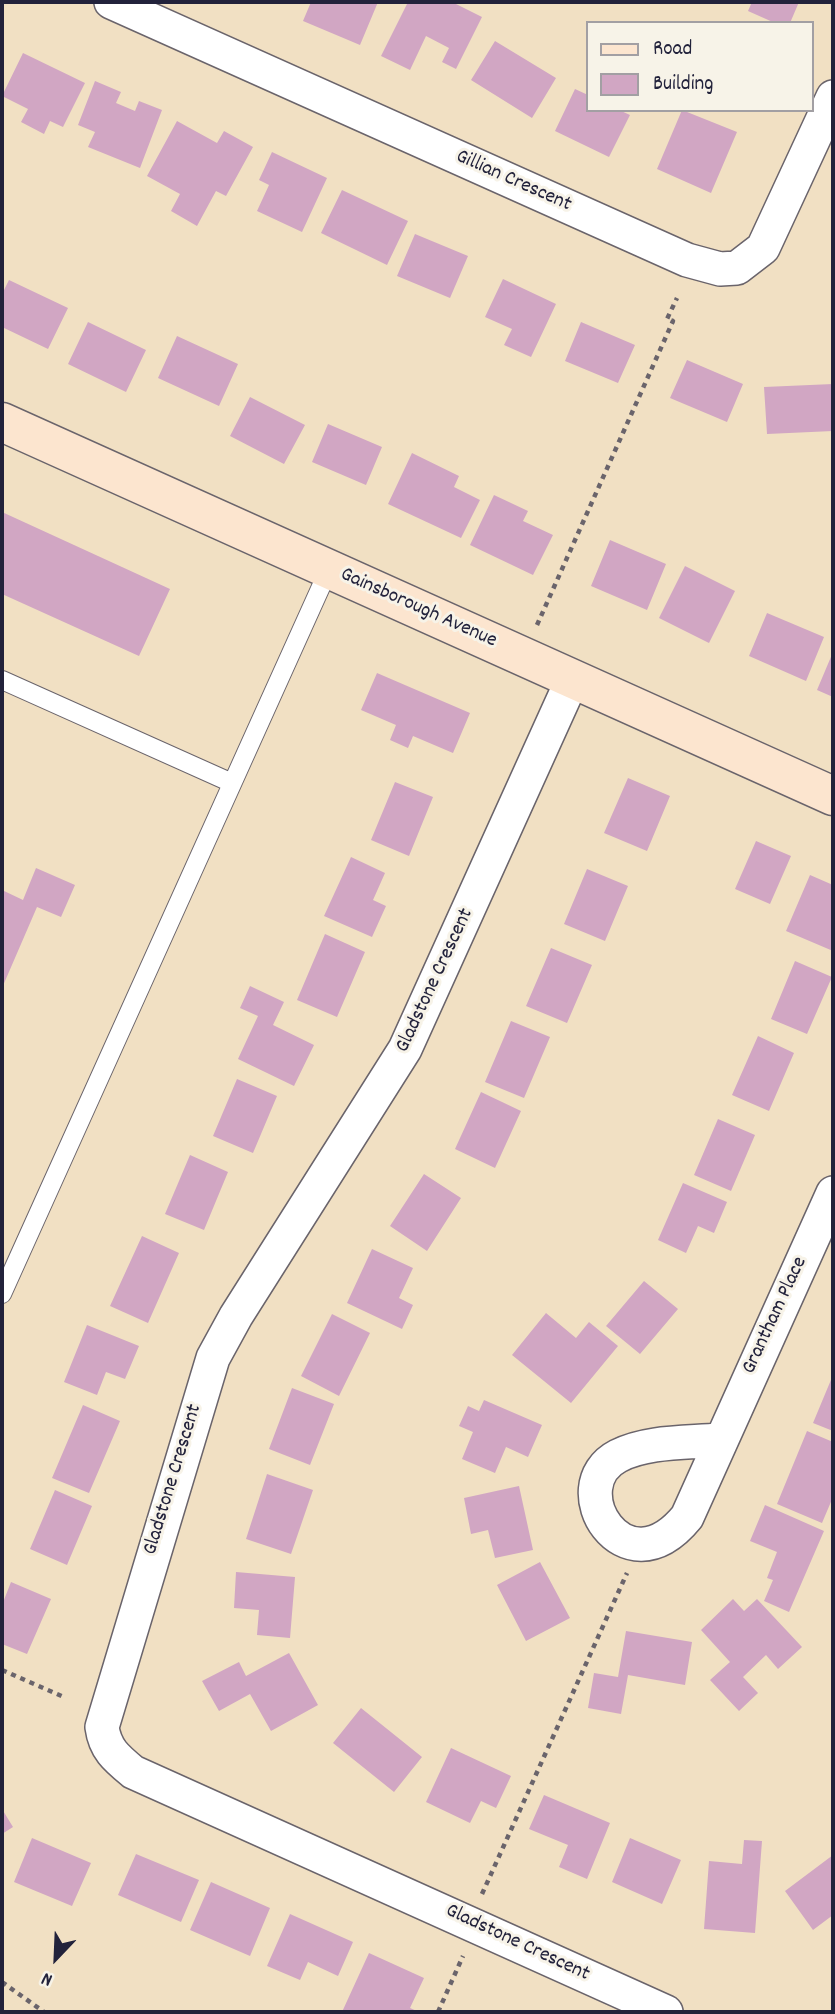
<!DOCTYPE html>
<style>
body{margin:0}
#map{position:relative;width:835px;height:2014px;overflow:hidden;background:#f1e0c3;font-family:Dekko,sans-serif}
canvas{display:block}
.frame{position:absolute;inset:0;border:4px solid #22223b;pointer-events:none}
.legend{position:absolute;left:586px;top:21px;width:228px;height:91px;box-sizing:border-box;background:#f7f3e8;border:2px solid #a29fa3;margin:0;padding:9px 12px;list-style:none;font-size:21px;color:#22223b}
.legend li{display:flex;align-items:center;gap:14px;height:35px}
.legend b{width:35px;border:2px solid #a29fa3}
.north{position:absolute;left:21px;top:1923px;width:70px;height:70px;-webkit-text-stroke:5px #f7f3e8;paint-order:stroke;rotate:203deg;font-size:19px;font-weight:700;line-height:28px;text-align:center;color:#22223b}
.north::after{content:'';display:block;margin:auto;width:24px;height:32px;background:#22223b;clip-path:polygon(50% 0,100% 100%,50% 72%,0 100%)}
</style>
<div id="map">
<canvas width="835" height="2014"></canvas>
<div class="frame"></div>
<ul class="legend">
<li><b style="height:9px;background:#fce5cf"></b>Road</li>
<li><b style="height:19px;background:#d1a6c3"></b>Building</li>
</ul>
<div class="north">N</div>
</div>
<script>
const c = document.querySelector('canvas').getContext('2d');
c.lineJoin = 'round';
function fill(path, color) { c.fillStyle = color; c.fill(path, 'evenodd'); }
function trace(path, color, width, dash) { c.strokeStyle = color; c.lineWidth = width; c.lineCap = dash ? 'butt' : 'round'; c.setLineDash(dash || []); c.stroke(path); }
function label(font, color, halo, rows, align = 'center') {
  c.font = font + ' Dekko,sans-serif'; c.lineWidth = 6; c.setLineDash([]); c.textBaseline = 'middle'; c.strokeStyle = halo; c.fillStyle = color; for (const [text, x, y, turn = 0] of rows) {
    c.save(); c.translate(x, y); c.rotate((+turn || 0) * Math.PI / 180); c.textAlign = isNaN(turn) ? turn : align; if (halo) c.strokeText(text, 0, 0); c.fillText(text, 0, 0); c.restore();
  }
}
const building = new Path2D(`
 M311,2H378L360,45L303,21Z
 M408,2H452L482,17L456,69L442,62L449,48L426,36L410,70L381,56Z
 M752,2H799L790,23H775L748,11Z
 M495,41L556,78L532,118L471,80Z
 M23,53L85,83L63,127L50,121L44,134L21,122L28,109L2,96Z
 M95,81L121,92L116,103L135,111L139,101L162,110L140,168L88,147L95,132L78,125Z
 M575,89L588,95V110H619L630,115L609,157L555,131Z
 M682,110L737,132L711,193L657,169Z
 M177,121L217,143L224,131L253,147L226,196L216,191L197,226L171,211L180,194L147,176Z
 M272,152L327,178L302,232L257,211L269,185L259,180Z
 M342,190L408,221L387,265L321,233Z
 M415,234L468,256L450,298L397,276Z
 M503,279L556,304L531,357L504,345L512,329L485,317Z
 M9,280L68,308L48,349L2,327V294Z
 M88,322L146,350L126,392L68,364Z
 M581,322L635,345L618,383L565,361Z
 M177,336L238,364L219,406L158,378Z
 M687,360L743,384L727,422L670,398Z
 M833,384V431L767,434L764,387Z
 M250,397L305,425L284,464L230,436Z
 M328,424L382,447L366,485L312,462Z
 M412,453L459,476L454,487L480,500L461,538L388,504Z
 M494,495L528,511L523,521L553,535L533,575L470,545Z
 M2,512L170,589L139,656L2,594Z
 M610,540L666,564L647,610L591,586Z
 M685,566L735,591L709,643L659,618Z
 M767,613L824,637L806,681L749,656Z
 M833,652V697L817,690Z
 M377,673L470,713L453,753L413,736L408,748L390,740L396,725L361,710Z
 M628,778L670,796L647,851L604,833Z
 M395,782L433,797L409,856L371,840Z
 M756,841L791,856L770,904L735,889Z
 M351,857L385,873L373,900L386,906L372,937L324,916Z
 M36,868L75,885L61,917L37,907L2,988V890L23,900Z
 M587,869L628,886L605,941L564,924Z
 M810,875L833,885V951L786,931Z
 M325,934L365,952L337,1017L297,1000Z
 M551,948L592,965L567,1023L526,1006Z
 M795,961L832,977L807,1034L771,1019Z
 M250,986L284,1002L273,1025L314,1045L294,1086L238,1059L258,1016L240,1008Z
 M511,1021L550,1037L524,1098L485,1082Z
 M758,1036L794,1053L769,1111L732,1095Z
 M237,1079L277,1096L253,1153L213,1136Z
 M481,1092L521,1111L495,1168L455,1149Z
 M718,1119L755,1135L731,1191L694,1175Z
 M190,1155L228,1172L204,1230L165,1214Z
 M424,1174L461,1198L427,1251L390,1226Z
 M683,1183L727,1202L714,1233L698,1226L686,1253L658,1240Z
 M142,1236L179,1253L148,1323L110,1306Z
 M372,1249L413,1268L399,1298L413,1305L402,1329L347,1303Z
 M644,1281L678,1309L640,1354L606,1326Z
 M546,1313L576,1338L589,1322L618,1346L571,1403L512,1355Z
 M332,1314L370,1333L339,1396L301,1376Z
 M87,1325L139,1346L125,1379L106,1372L97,1395L64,1382Z
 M833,1375V1431L813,1423Z
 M292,1388L334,1404L310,1465L269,1449Z
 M484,1400L542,1425L528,1457L506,1447L495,1473L462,1459L473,1432L459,1426L468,1406L479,1411Z
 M83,1405L120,1421L89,1493L52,1478Z
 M807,1431L833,1442V1497L822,1523L777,1504Z
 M267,1474L313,1490L291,1554L246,1539Z
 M519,1486L533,1550L495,1558L488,1530L471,1534L464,1498Z
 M55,1490L92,1506L67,1565L30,1549Z
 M765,1505L824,1531L789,1612L764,1601L773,1580L767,1578L777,1552L750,1541Z
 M540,1562L570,1618L526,1641L497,1585Z
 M236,1572L295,1577L290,1638L257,1635L259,1610L234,1608Z
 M11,1582L51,1599L27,1654L2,1644V1605Z
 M733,1599L744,1611L757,1599L802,1647L778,1669L766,1655L743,1677L758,1693L739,1711L710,1680L730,1662L701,1630Z
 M626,1631L692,1642L685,1685L628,1675L621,1714L588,1708L594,1673L618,1677Z
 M289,1653L318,1705L271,1731L250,1694L219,1711L202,1681L239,1662L246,1676Z
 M361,1708L422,1757L394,1792L333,1743Z
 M451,1748L511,1776L496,1808L481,1801L470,1823L426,1802Z
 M544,1795L610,1823L587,1879L559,1867L568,1845L529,1829Z
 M2,1809L13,1827L2,1834Z
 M32,1838L91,1863L72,1906L14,1882Z
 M630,1838L681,1860L662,1904L612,1882Z
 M744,1840L762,1841L755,1933L704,1929L709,1861L742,1864Z
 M136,1854L199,1880L181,1922L118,1895Z
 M833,1855V1915L813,1930L785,1891Z
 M211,1882L270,1908L250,1956L190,1930Z
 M290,1914L353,1942L338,1976L308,1962L300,1980L267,1966Z
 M369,1953L424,1978L410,2008L419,2012H342Z`);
const path = new Path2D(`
 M537,625L673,321L667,319L677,298
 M2,1670L66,1698
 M482,1894L627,1573
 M2,1982L44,2012
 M438,2012L463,1956`);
const lane = new Path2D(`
 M2,680L232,783
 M2,1294L329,569`);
const street = new Path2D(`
 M111,2L687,260L720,269L737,268L763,248L833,97
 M573,678L405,1049L236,1316L213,1358L102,1727C105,1749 116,1758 133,1772L666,2012
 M719,1440C687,1443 647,1441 618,1456C560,1486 624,1594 687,1517L833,1193`);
const secondary = new Path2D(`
 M2,422L833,796`);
const streetNames = [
 ["Gillian Crescent",513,182,24],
 ["Gainsborough Avenue",418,609,24],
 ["Gladstone Crescent",436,981,-65],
 ["Grantham Place",776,1316,-65],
 ["Gladstone Crescent",174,1480,-73],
 ["Gladstone Crescent",517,1944,25]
];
fill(building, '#d1a6c3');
trace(lane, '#6a646b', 20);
trace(street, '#6a646b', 36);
trace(secondary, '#6a646b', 41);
trace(path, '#6a646b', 4.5, [5, 5]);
trace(lane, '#fff', 18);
trace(street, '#fff', 33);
trace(secondary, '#fce5cf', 38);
label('21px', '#22223b', '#f7f3e8', streetNames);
</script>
